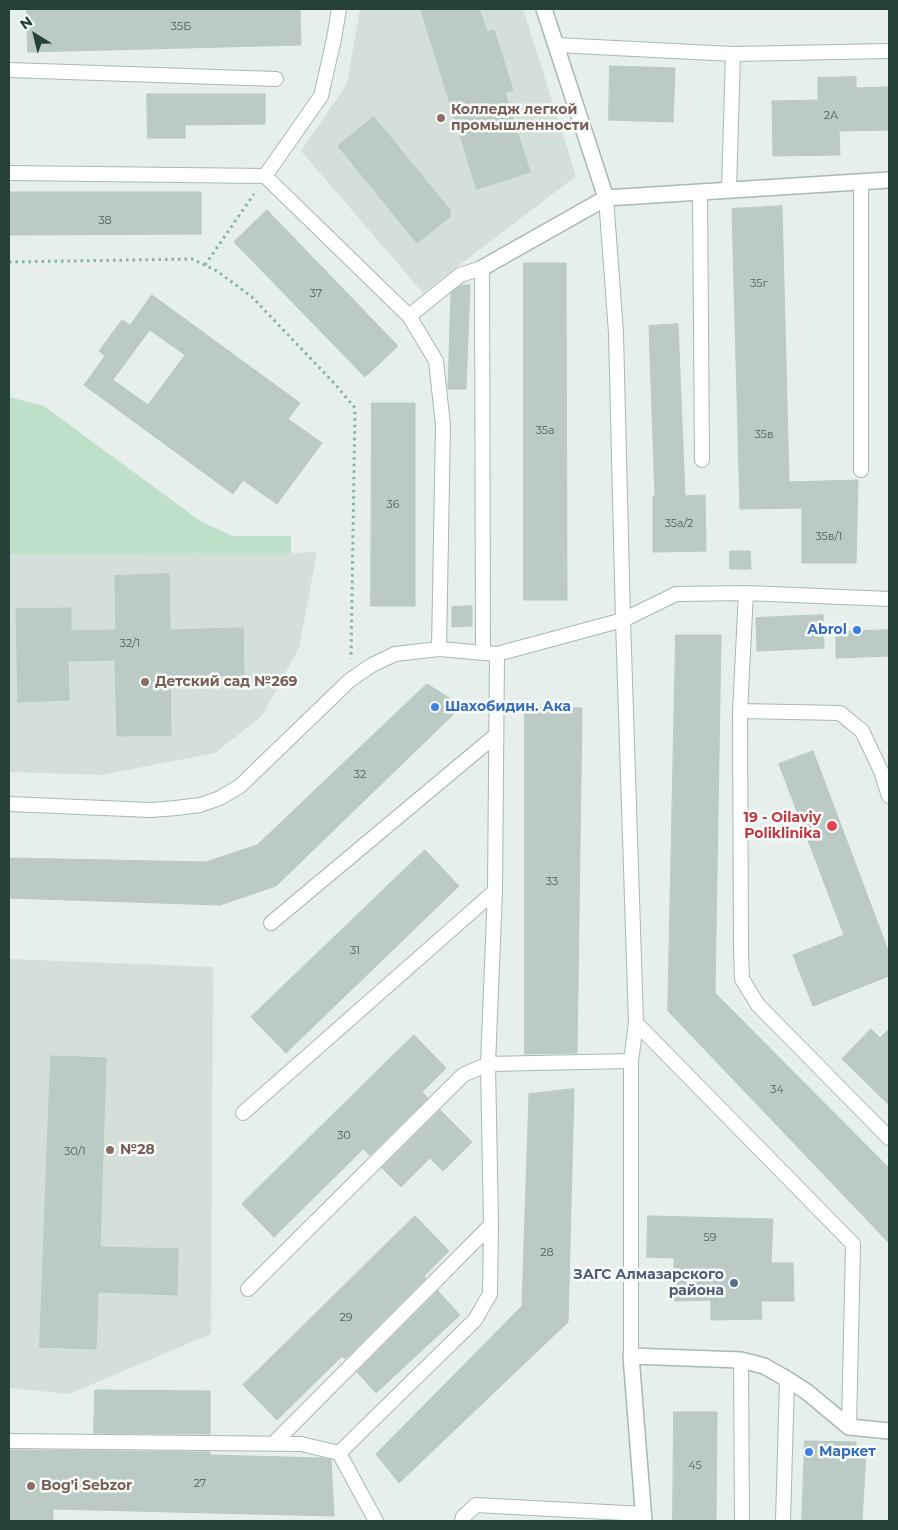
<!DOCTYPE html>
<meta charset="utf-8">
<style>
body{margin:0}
#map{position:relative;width:898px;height:1530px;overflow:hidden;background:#e6efeb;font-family:Montserrat,sans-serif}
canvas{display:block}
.frame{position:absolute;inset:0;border:10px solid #24423a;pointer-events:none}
.north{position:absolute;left:10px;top:10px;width:50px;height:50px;-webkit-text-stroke:4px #f7fbf9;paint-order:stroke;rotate:324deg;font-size:14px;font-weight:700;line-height:20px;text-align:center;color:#24423a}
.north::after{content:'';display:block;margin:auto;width:18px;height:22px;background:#24423a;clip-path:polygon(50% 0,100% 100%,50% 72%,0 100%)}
</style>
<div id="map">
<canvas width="898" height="1530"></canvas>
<div class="frame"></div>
<div class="north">N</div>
</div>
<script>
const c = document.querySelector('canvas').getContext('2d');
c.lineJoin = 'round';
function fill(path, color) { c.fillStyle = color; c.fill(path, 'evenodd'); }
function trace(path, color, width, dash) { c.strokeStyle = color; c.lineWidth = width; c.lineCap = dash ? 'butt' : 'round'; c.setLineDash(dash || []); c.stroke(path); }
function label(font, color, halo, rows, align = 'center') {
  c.font = font + ' Montserrat,sans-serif'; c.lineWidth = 5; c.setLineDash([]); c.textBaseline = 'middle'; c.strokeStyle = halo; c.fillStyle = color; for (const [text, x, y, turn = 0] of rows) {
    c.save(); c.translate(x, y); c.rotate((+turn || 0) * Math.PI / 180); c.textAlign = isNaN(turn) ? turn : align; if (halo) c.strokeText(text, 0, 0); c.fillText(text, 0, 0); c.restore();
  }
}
const built = new Path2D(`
 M360,9H523L576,176L423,293L301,151L347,84Z
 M317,552L299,648L262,716L215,753L101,775L9,772V554L291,553Z
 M9,959L213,967L211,1334L69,1394L9,1388Z`);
const green = new Path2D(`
 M9,397L44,406L200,521L232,536H291V553L9,554Z`);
const building = new Path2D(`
 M27,9H300L301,45L28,52Z
 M421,9H479L487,32L494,30L513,90L505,93L530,172L477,189Z
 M610,66L675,68L673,122L609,120Z
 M856,77V88L889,87V130L839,131L840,155L773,156L772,101L818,100V78Z
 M147,94H265V124L185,125V138H148Z
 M374,117L450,210V217L417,243L338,146Z
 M9,192H201V234L9,235Z
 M782,206L789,482L858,480L856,563H802V508L740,509L732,209Z
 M267,210L398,346L365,377L234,242Z
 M524,263H566L567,600H524Z
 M462,285H470L466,389H448L451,293Z
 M152,295L300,403L288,419L322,443L277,504L243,480L233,494L84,385L105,356L99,351L122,320L130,325ZM150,330L185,355L148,405L113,380Z
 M678,324L685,496L705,495L706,551L653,552V496H655L649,326Z
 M372,403H415V606H371Z
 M730,551H750L751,569H730Z
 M169,574L170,630L243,628L244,675L170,677L171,735L117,736L115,660L68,661L69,700L18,702L16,609L71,608V631L116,630L115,576Z
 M472,606V626L452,627V607Z
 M823,615L824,648L757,651L756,618Z
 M889,630V656L836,658V632Z
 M676,635H721L715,993L889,1168V1243L668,1011Z
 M427,684L462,706L276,886L220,905L9,898V858L206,862L257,845Z
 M525,707L582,708L577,1053L525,1054Z
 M813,751L889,953V976L813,1006L793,955L844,935L779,764Z
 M425,850L459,886L286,1053L251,1017Z
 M871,1029L880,1038L889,1029V1105L842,1059Z
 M414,1035L446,1068L422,1092L428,1098L370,1155L363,1149L274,1237L242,1204Z
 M51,1056L106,1058L100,1247L178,1249L177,1295L98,1292L96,1349L40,1347Z
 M574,1089L568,1322L399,1483L376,1454L522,1306L529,1094Z
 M440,1110L472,1142L443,1171L430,1158L401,1187L382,1168Z
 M415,1216L449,1251L424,1276L426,1278L345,1359L342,1356L277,1420L243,1385Z
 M648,1216L773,1219L771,1263H793L794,1301H761L762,1319L711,1320V1300L674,1301V1258L647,1257Z
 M438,1291L460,1315L376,1393L357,1372Z
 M95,1390L210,1391V1434L94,1433Z
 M674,1412H717L716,1521H673Z
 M805,1441L856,1442V1452H866L862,1521H802Z
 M9,1450L210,1452V1455L322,1458L331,1460L334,1516L53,1509V1521H9Z`);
const path = new Path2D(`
 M9,262L192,259L217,271L252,297L334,383L355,408L351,659
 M205,265L254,194`);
const service = new Path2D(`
 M339,9L334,39L321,96L265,176L409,316L460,275L482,268L483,652
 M556,45L733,54L889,51
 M9,70L276,79
 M9,173L265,176
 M729,190L733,54
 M700,192L702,460
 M606,198L616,333L623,620L636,1023L631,1061V1356
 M409,316L436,361L443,425L439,649
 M861,470V182
 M746,593L740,711L840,713L862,731L881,771L889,796
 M740,711L741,951L742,979L758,1005L889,1138
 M9,804L151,810L176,808L200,805L220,798L240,786L350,680L372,665L395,654L439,649L497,654L623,620L676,594L746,593L889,599
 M271,923L496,735
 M636,1023L853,1244L849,1427
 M243,1113L495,891
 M248,1289L463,1075L488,1064L631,1061
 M741,1360L742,1521
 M9,1441L301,1444L339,1453L376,1521
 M273,1444L491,1225
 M339,1453L475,1320L490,1294L491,1225L488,1064L495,891L497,654
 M462,1521L463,1517L476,1505L644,1514
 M783,1521L787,1379`);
const minor = new Path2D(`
 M544,9L606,198
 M482,268L606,198L889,180
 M644,1521L631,1356L741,1360L764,1366L787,1379L807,1392L849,1427L889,1431`);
const markers = [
 [441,118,5,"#8d6e63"],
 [857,630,5,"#3f7fe0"],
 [145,682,5,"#8d6e63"],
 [435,707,5,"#3f7fe0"],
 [832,826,6,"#e0444e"],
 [110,1150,5,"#8d6e63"],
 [734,1283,5,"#5c6f8a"],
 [809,1452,5,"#3f7fe0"],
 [31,1486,5,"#8d6e63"]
];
const numberNames = [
 ["35Б",181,27],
 ["2А",831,116],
 ["38",105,221],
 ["35г",759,284],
 ["37",316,294],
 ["35а",545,431],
 ["35в",764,435],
 ["36",393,505],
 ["35a/2",679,524],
 ["35в/1",829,537],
 ["32/1",130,644],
 ["32",360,775],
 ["33",552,882],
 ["31",355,951],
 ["34",777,1090],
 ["30",344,1136],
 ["30/1",75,1152],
 ["59",710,1238],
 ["28",547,1253],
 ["29",346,1318],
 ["45",695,1466],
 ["27",200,1484]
];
const educationNames = [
 ["Колледж легкой",451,110],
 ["промышленности",451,126],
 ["Детский сад №269",155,682],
 ["№28",120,1150],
 ["Bog'i Sebzor",41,1486]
];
const shopNames = [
 ["Abrol",847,630,"right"],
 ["Шахобидин. Ака",445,707],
 ["Маркет",819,1452]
];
const healthNames = [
 ["19 - Oilaviy",821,818],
 ["Poliklinika",821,834]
];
const serviceNames = [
 ["ЗАГС Алмазарского",724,1275],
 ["района",724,1291]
];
fill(built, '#d4dfda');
fill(green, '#bfe0c8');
fill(building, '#bbcac4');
trace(building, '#b8c9c2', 1);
trace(service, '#a8b8b2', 16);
trace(minor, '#a8b8b2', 18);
trace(path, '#86b3a5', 3, [2.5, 4]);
trace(service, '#fff', 14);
trace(minor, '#fff', 15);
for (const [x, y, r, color] of markers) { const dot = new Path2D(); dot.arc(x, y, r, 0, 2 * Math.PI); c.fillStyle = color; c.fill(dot); trace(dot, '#f7fbf9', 2); }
label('11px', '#4a645c', null, numberNames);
label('bold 14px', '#785e54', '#f7fbf9', educationNames, 'left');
label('bold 14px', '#366cbe', '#f7fbf9', shopNames, 'left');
label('bold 14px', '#be3a42', '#f7fbf9', healthNames, 'right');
label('bold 14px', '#4e5e75', '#f7fbf9', serviceNames, 'right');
</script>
